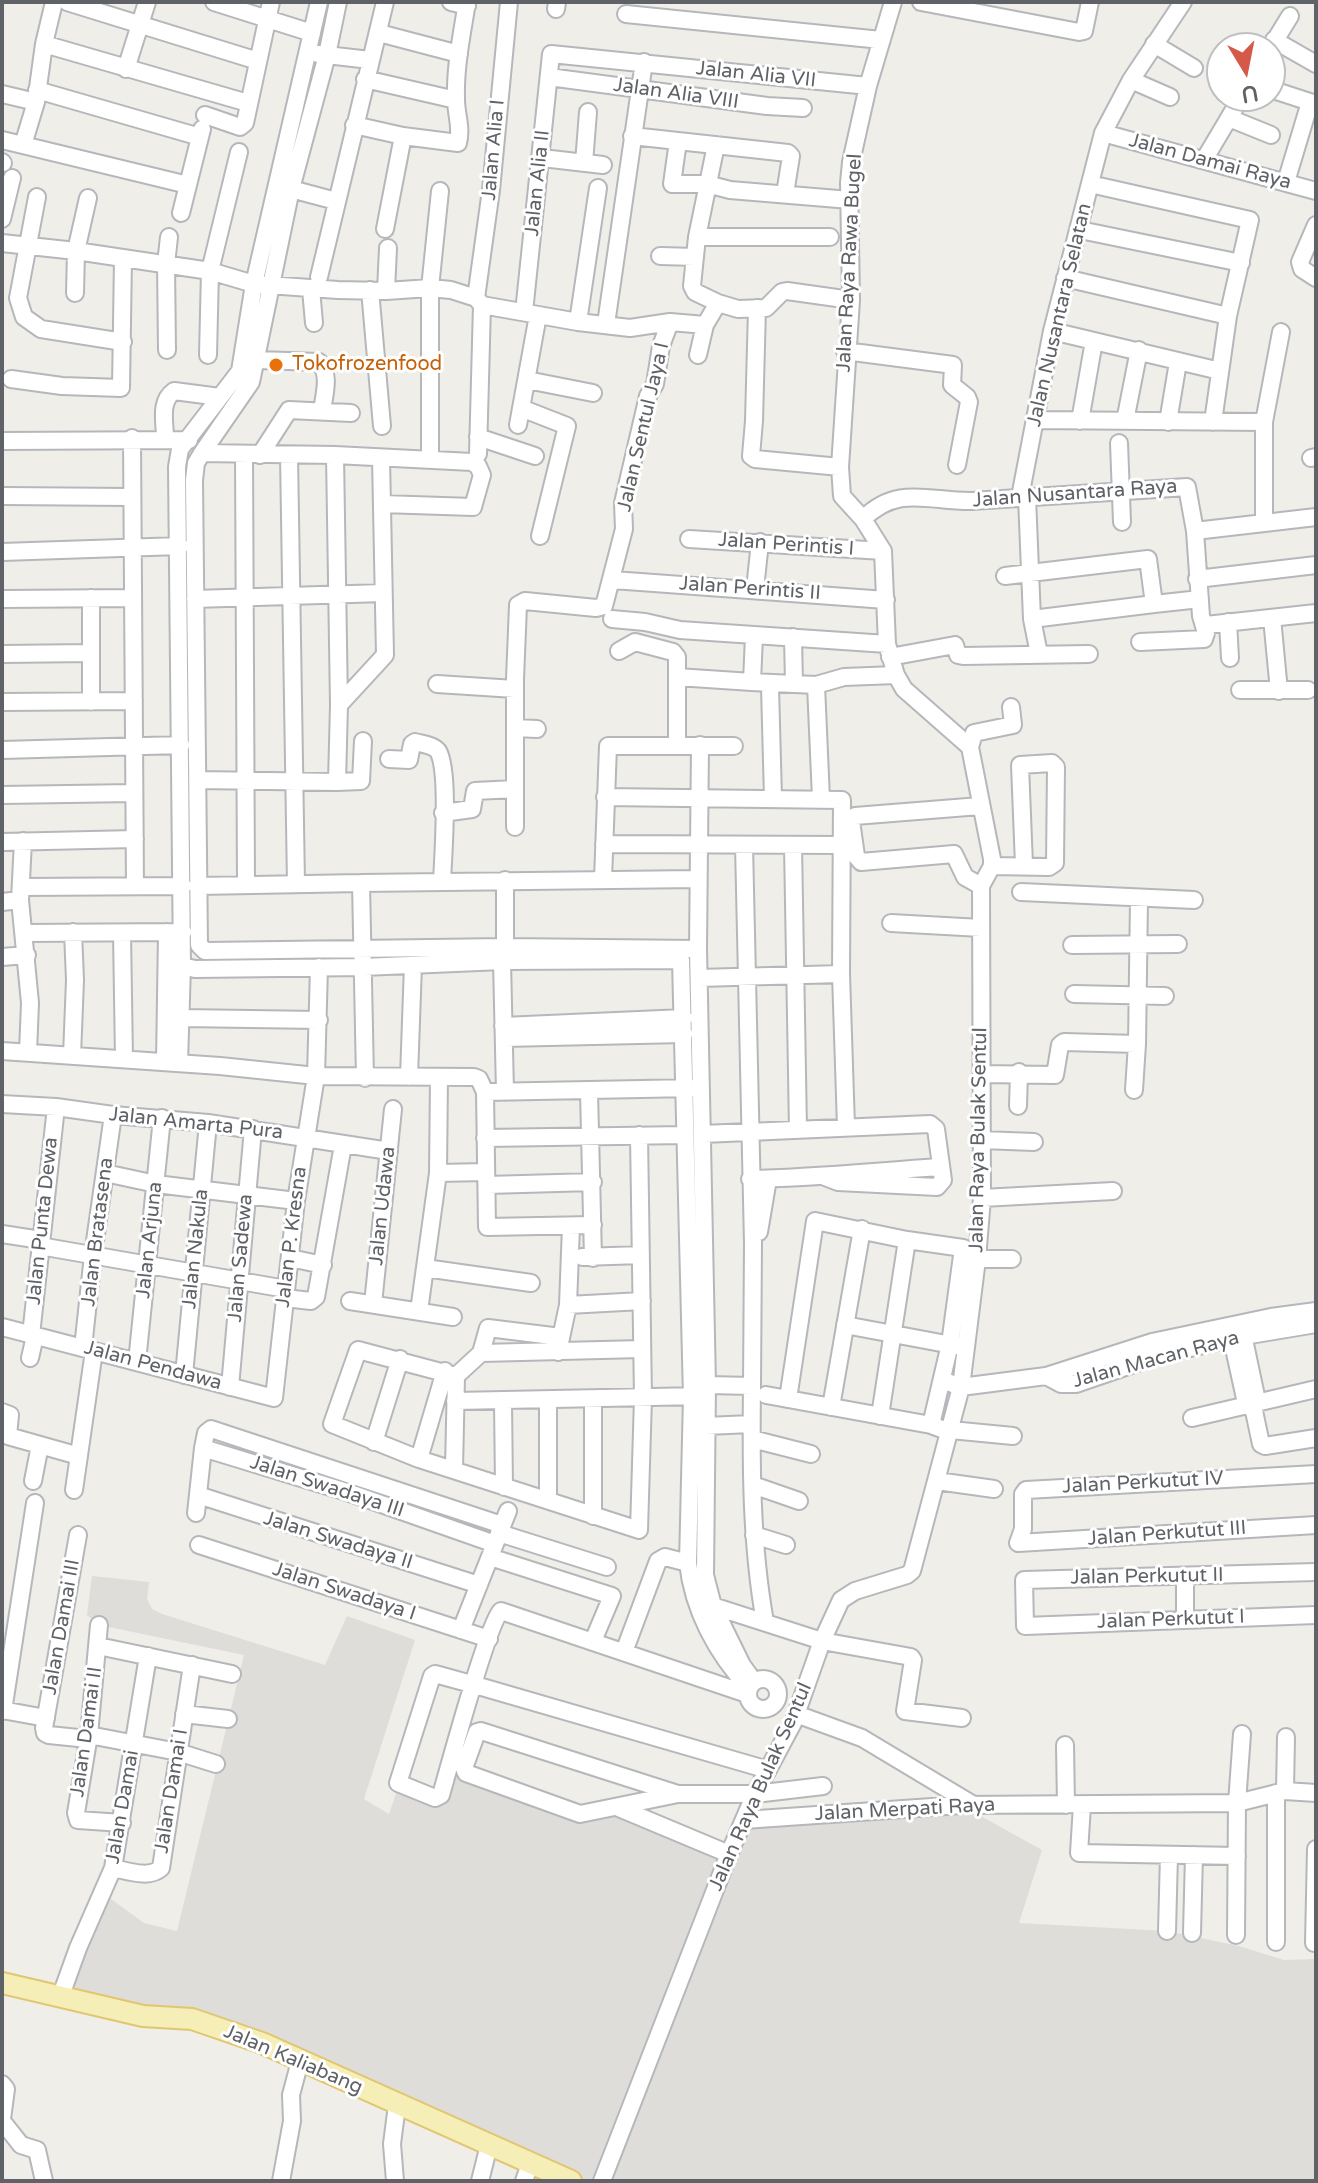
<!DOCTYPE html>
<style>
body{margin:0}
#map{position:relative;width:1318px;height:2183px;overflow:hidden;background:#efeee8;font-family:"Varela Round",sans-serif}
canvas{display:block}
.frame{position:absolute;inset:0;border:4px solid #5f6266;pointer-events:none}
.north{position:absolute;left:1206px;top:32px;width:80px;height:80px;box-sizing:border-box;background:#fff;border:2px solid #bfc0c2;border-radius:50%;rotate:170deg;font-size:22px;font-weight:700;line-height:32px;text-align:center;color:#5f6266}
.north::after{content:'';display:block;margin:auto;width:28px;height:36px;background:#d55949;clip-path:polygon(50% 0,100% 100%,50% 72%,0 100%)}
</style>
<div id="map">
<canvas width="1318" height="2183"></canvas>
<div class="frame"></div>
<div class="north">U</div>
</div>
<script>
const c = document.querySelector('canvas').getContext('2d');
c.lineJoin = 'round';
function fill(path, color) { c.fillStyle = color; c.fill(path, 'evenodd'); }
function trace(path, color, width, dash) { c.strokeStyle = color; c.lineWidth = width; c.lineCap = dash ? 'butt' : 'round'; c.setLineDash(dash || []); c.stroke(path); }
function label(font, color, halo, rows, align = 'center') {
  c.font = font + ' "Varela Round",sans-serif'; c.lineWidth = 6; c.setLineDash([]); c.textBaseline = 'middle'; c.strokeStyle = halo; c.fillStyle = color; for (const [text, x, y, turn = 0] of rows) {
    c.save(); c.translate(x, y); c.rotate((+turn || 0) * Math.PI / 180); c.textAlign = isNaN(turn) ? turn : align; if (halo) c.strokeText(text, 0, 0); c.fillText(text, 0, 0); c.restore();
  }
}
const industrial = new Path2D(`
 M92,1576L149,1582L147,1599L152,1609L162,1614L325,1665L347,1616L415,1640L364,1799L389,1814L399,1785L435,1798L450,1770L466,1773L577,1814L619,1808L729,1854L744,1820L961,1805L1042,1850L1019,1923L1167,1931L1239,1946L1284,1960L1316,1959V2181H571L262,2043L60,1998L103,1893L144,1923L177,1931L244,1655L99,1625L87,1615Z`);
const minor = new Path2D(`
 M67,2L258,61
 M214,2L312,33
 M319,2L254,284L240,371L180,449L177,467L182,966L195,969L363,967L502,961L681,960L692,1397L688,1563C693,1610 717,1654 749,1688
 M338,2L327,55L291,189L251,382L202,453L196,463L194,480L199,945L205,951L505,947L698,949L707,1385L705,1575L713,1606L742,1665L752,1679
 M451,2L467,6
 M921,2L1079,32L1084,31L1090,2
 M556,9L557,2
 M626,14L881,40
 M379,33L459,54
 M1274,40L1316,64
 M44,44L248,103
 M1154,44L1194,68
 M1271,47L1290,16
 M318,54L370,60
 M126,69L147,2
 M549,77L767,106L803,108
 M365,79L456,100
 M1131,80L1170,97
 M1270,89L1310,102
 M37,90L200,137
 M2,94L36,102
 M205,115L240,127L245,123L271,2
 M1229,118L1271,135
 M354,125L403,136L458,143C462,127 456,115 456,99C455,66 462,34 467,2
 M1103,133L1316,191
 M632,136L788,153L791,156L785,194
 M2,140L188,185
 M678,141L672,184H707L730,190L850,200
 M23,145L36,102L44,44L54,2
 M716,145L697,237L692,286L695,292L718,303
 M542,158L603,165
 M1204,160L1242,96
 M2,162L3,163
 M584,163L588,112
 M1286,182L1310,102L1316,104
 M1090,184L1250,220L1228,316L1213,422
 M291,189L336,201
 M37,197L18,298L24,317L41,329L123,342
 M181,213L202,129
 M2,219L12,178
 M1316,225L1300,262L1302,269L1316,278
 M385,229L403,136
 M1080,230L1241,263
 M697,237H830
 M2,243L76,251L210,271L254,284L338,290L386,291L430,288L451,290L476,298L482,305L578,322L630,328L670,322L705,325L718,303L738,309L766,308L782,292L787,291L851,300
 M660,256L695,257
 M319,277L385,2
 M1065,278L1228,316
 M311,289L314,323
 M370,290L382,426
 M386,291L388,248
 M75,293L76,251L88,198
 M476,298L491,190L509,2
 M757,308L754,421L751,456L755,459L840,467
 M524,312L551,54L868,86
 M578,322L598,188
 M606,324L644,62
 M1052,331L1220,371
 M167,350L166,264L169,237
 M845,351L953,365L952,385L967,397L969,402L957,465
 M208,355L210,271L239,152
 M698,355L705,325
 M257,360L319,362C331,374 324,395 322,411
 M11,379L62,386L121,388L123,258
 M527,380L593,393
 M521,408L567,426L540,536
 M1035,420L1264,422
 M1080,421L1094,341
 M1125,421L1139,350
 M1168,422L1178,362
 M518,425L538,315
 M478,437L535,456
 M132,438L135,886
 M165,438C165,422 159,402 174,391L220,397
 M2,441L189,440
 M1119,443L1122,522
 M202,453L335,455L472,462L478,466L482,475L473,507L382,504
 M244,454L246,885
 M478,454L482,305
 M260,455L289,410L351,413
 M289,455L296,884
 M430,458V288L440,191
 M1311,458L1316,457
 M2,496L130,497
 M1020,497L1052,331L1103,133L1131,80L1183,2
 M1027,497L1032,619L1039,654
 M863,519C898,484 930,502 972,501L1187,487L1195,531L1201,616L1206,633L1204,639L1140,642
 M1264,523V422L1281,332
 M1195,531L1316,517
 M689,539L883,551
 M2,552L180,546
 M1005,576L1148,559L1154,604L1200,599
 M1197,579L1316,565
 M613,580L886,600
 M755,589L760,542
 M2,599L132,598
 M195,599L383,593
 M1272,618L1279,691
 M612,619L645,622L680,630L887,644
 M1032,619L1154,604
 M1228,622L1230,658
 M1206,625L1316,613
 M793,637L794,684
 M619,651L635,642L673,652L677,657V745
 M2,654L90,653
 M890,657L955,645L958,655L963,656L1089,654
 M677,677L752,682L754,636
 M751,682L816,685L844,677L896,675
 M437,684L515,689
 M816,685L821,799
 M1240,690H1308
 M2,702L134,701
 M91,702V598
 M339,705L385,655L381,458
 M515,728L537,729
 M970,747L974,733L1013,725L1011,707
 M2,750L181,745
 M389,759L409,760L412,744L415,742C422,744 433,745 438,751C450,771 443,856 442,882
 M198,780L337,782L339,705L335,455
 M337,782L361,781L363,741
 M2,795L134,793
 M605,797L842,800L841,974L846,1127
 M773,798L770,687L774,684
 M980,806L855,816L851,821L856,856L861,862L954,854L965,877L981,886
 M443,813L472,809L475,791L515,789
 M515,827V679L518,605L525,601L596,608L604,606L624,529L623,503L648,396L655,384L661,346L670,322
 M23,841L20,900L30,1003L28,1052
 M2,842L135,839
 M604,844L841,845
 M793,845L798,1130
 M992,866L1049,867L1055,863L1056,767L1052,763L1020,765L1024,865
 M603,879L608,746H734
 M199,886L361,883
 M22,887L183,886
 M1021,892L1194,900
 M2,902L20,900
 M891,923L981,928
 M24,933L183,932
 M122,933L124,1059
 M1072,945L1178,944
 M505,947V880
 M698,949L700,745
 M2,957L27,955
 M502,961L505,1092
 M699,978L841,974
 M1074,994L1165,996
 M182,1018L319,1020
 M503,1026L684,1018
 M504,1038L684,1034
 M2,1051L220,1066L316,1076L474,1077L479,1079L485,1092L693,1088
 M72,1056L75,980L73,932
 M165,1062L167,932
 M179,1063L182,966
 M982,1074L1055,1075L1060,1045L1064,1042L1137,1044
 M409,1077L413,965
 M365,1078L361,883L697,879
 M1134,1090L1137,1044L1139,899
 M589,1091L593,1258
 M485,1092L487,1227L593,1225
 M2,1104L56,1107L113,1115L208,1123L389,1151
 M1018,1106L1019,1072
 M703,1134L930,1124L936,1129L943,1180L937,1187L838,1182L825,1177
 M485,1138L685,1135
 M982,1140L1034,1142
 M105,1173L156,1184L296,1201
 M438,1173L439,1078
 M750,1179C814,1178 877,1171 941,1167
 M487,1185L593,1182
 M982,1198L1113,1191
 M759,1232L768,1179
 M2,1234L41,1240
 M40,1246L286,1289
 M582,1257L641,1255
 M290,1258L323,1265
 M977,1259H1012
 M425,1268L531,1283
 M285,1298L311,1301L316,1297L343,1145
 M350,1301L453,1317
 M373,1304L393,1109
 M568,1305L642,1301
 M419,1311L438,1173L485,1172
 M845,1325L957,1346
 M1241,1325L1257,1401L1254,1411L1261,1444L1265,1446L1316,1438
 M2,1327L274,1398L296,1201L316,1076L319,967
 M1230,1330L1246,1403L1253,1410
 M31,1335L56,1107
 M83,1348L93,1255L113,1115
 M558,1352L568,1305L571,1226
 M481,1353L488,1328L561,1337
 M30,1358L35,1336
 M137,1362L162,1118
 M184,1375L208,1123
 M456,1376L358,1350L332,1424L419,1459L639,1530L643,1398L639,1135
 M1046,1376L1061,1384H1076L1163,1354L1244,1336L1316,1324
 M942,1380L961,1387L1046,1376L1152,1342L1271,1317L1316,1311
 M707,1385L752,1386L753,1243L744,845
 M752,1386C751,1464 751,1544 765,1622
 M230,1387L253,1129
 M766,1395L931,1425L950,1432
 M593,1399V1516
 M788,1399L815,1221L907,1240L963,1248L978,1254
 M455,1401L701,1396
 M503,1401L504,1487
 M831,1407L862,1229
 M2,1412L10,1415L8,1436L79,1456
 M880,1416L907,1240
 M1192,1418L1316,1389
 M931,1425L950,1344L963,1248
 M706,1426L751,1424
 M951,1430L1013,1436
 M752,1439L811,1454
 M374,1442L400,1359
 M203,1448L206,1433L211,1429L502,1525
 M419,1459L445,1371
 M454,1470L456,1376L481,1353L642,1349
 M1316,1474L1026,1490L1023,1494V1529L1018,1543L1316,1525
 M33,1481L40,1445
 M937,1481L994,1489
 M753,1485L799,1501
 M74,1490L94,1351
 M198,1495L479,1585
 M548,1499V1400
 M196,1513L203,1448L350,1493L495,1544
 M499,1533L607,1567
 M78,1535L44,1728L45,1733L49,1735L88,1739
 M754,1535L786,1545
 M199,1545L489,1639
 M490,1557L612,1596L593,1641
 M1316,1572L1024,1580L1025,1626L1316,1615
 M713,1606L822,1641L911,1657L913,1660L905,1711L962,1718
 M1185,1620V1577
 M99,1625L89,1735L76,1813L78,1820L122,1823
 M461,1630L508,1511
 M98,1646L232,1674
 M624,1652L658,1561L665,1557L688,1563
 M748 1694a15 15 0 1 1 30 0a15 15 0 1 1-30 0Z
 M747,1694L501,1611C488,1623 449,1767 441,1795L435,1798L398,1783L432,1676L435,1674L475,1685L758,1767L766,1772
 M2,1710L46,1718
 M3,1711L35,1503
 M184,1714L228,1719
 M796,1714L862,1738L972,1804
 M89,1735L178,1752L216,1764
 M1065,1745L1066,1805
 M1285,1791L1286,1737
 M678,1794L481,1731L477,1732L464,1768L466,1773L580,1814L678,1794H755L823,1786
 M1082,1805L1079,1853L1237,1856
 M619,1808L729,1854
 M744,1820L961,1805L1237,1803L1285,1791L1316,1793
 M113,1868C128,1871 149,1879 161,1868L192,1665
 M1167,1931L1169,1855
 M1192,1933L1194,1855
 M1236,1935L1237,1803L1242,1734
 M1276,1942V1793
 M1314,1943L1316,1849
 M60,1998L78,1948L113,1868L148,1656
 M2,2084L6,2089L2,2119
 M2,2121L21,2145L37,2150L44,2181
 M281,2181L292,2121L291,2095L300,2061
 M395,2181L392,2144L397,2105
 M480,2181L489,2145
 M524,2181L530,2164
 M602,2181L729,1854L755,1794L793,1723L822,1641L841,1600L855,1591L907,1575L912,1571L961,1387L977,1259L982,1198L981,886L992,866V859L970,747L904,689L896,675L887,644L883,551L863,519L842,496L840,467L851,300L849,183L851,162L868,86L893,2`);
const major = new Path2D(`
 M2,1983L143,2016L192,2019L262,2043L571,2181`);
const markers = [
 [276,365,8,"#e8710a"]
];
const streetNames = [
 ["Jalan Alia VII",756,75,6],
 ["Jalan Alia VIII",676,94,8],
 ["Jalan Alia I",494,150,-85],
 ["Jalan Damai Raya",1210,162,15],
 ["Jalan Alia II",538,183,-84],
 ["Jalan Raya Rawa Bugel",850,263,-87],
 ["Jalan Nusantara Selatan",1060,315,-77],
 ["Jalan Sentul Jaya I",644,427,-77],
 ["Jalan Nusantara Raya",1075,494,-4],
 ["Jalan Perintis I",786,545,4],
 ["Jalan Perintis II",750,589,4],
 ["Jalan Amarta Pura",196,1124,6],
 ["Jalan Raya Bulak Sentul",979,1140,-89],
 ["Jalan Udawa",383,1206,-84],
 ["Jalan Punta Dewa",43,1221,-84],
 ["Jalan Bratasena",98,1232,-83],
 ["Jalan P. Kresna",292,1237,-83],
 ["Jalan Arjuna",150,1240,-84],
 ["Jalan Nakula",196,1249,-84],
 ["Jalan Sadewa",241,1258,-85],
 ["Jalan Macan Raya",1156,1360,-15],
 ["Jalan Pendawa",153,1366,15],
 ["Jalan Perkutut IV",1143,1483,-3],
 ["Jalan Swadaya III",327,1487,18],
 ["Jalan Perkutut III",1167,1534,-4],
 ["Jalan Swadaya II",338,1541,17],
 ["Jalan Perkutut II",1147,1577,-1],
 ["Jalan Swadaya I",344,1592,18],
 ["Jalan Perkutut I",1171,1620,-2],
 ["Jalan Damai III",62,1627,-80],
 ["Jalan Damai II",87,1732,-82],
 ["Jalan Raya Bulak Sentul",761,1787,-66],
 ["Jalan Damai I",172,1791,-81],
 ["Jalan Damai",123,1807,-80],
 ["Jalan Merpati Raya",905,1810,-3],
 ["Jalan Kaliabang",293,2060,23]
];
const foodNames = [
 ["Tokofrozenfood",292,365]
];
fill(industrial, '#deddda');
trace(minor, '#b5b7bb', 20);
trace(major, '#e1c670', 24);
trace(minor, '#fff', 16);
trace(major, '#f5eeb7', 20);
for (const [x, y, r, color] of markers) { const dot = new Path2D(); dot.arc(x, y, r, 0, 2 * Math.PI); c.fillStyle = color; c.fill(dot); trace(dot, '#fff', 3); }
label('20px', '#5f6266', '#fff', streetNames);
label('20px', '#c56008', '#fff', foodNames, 'left');
</script>
